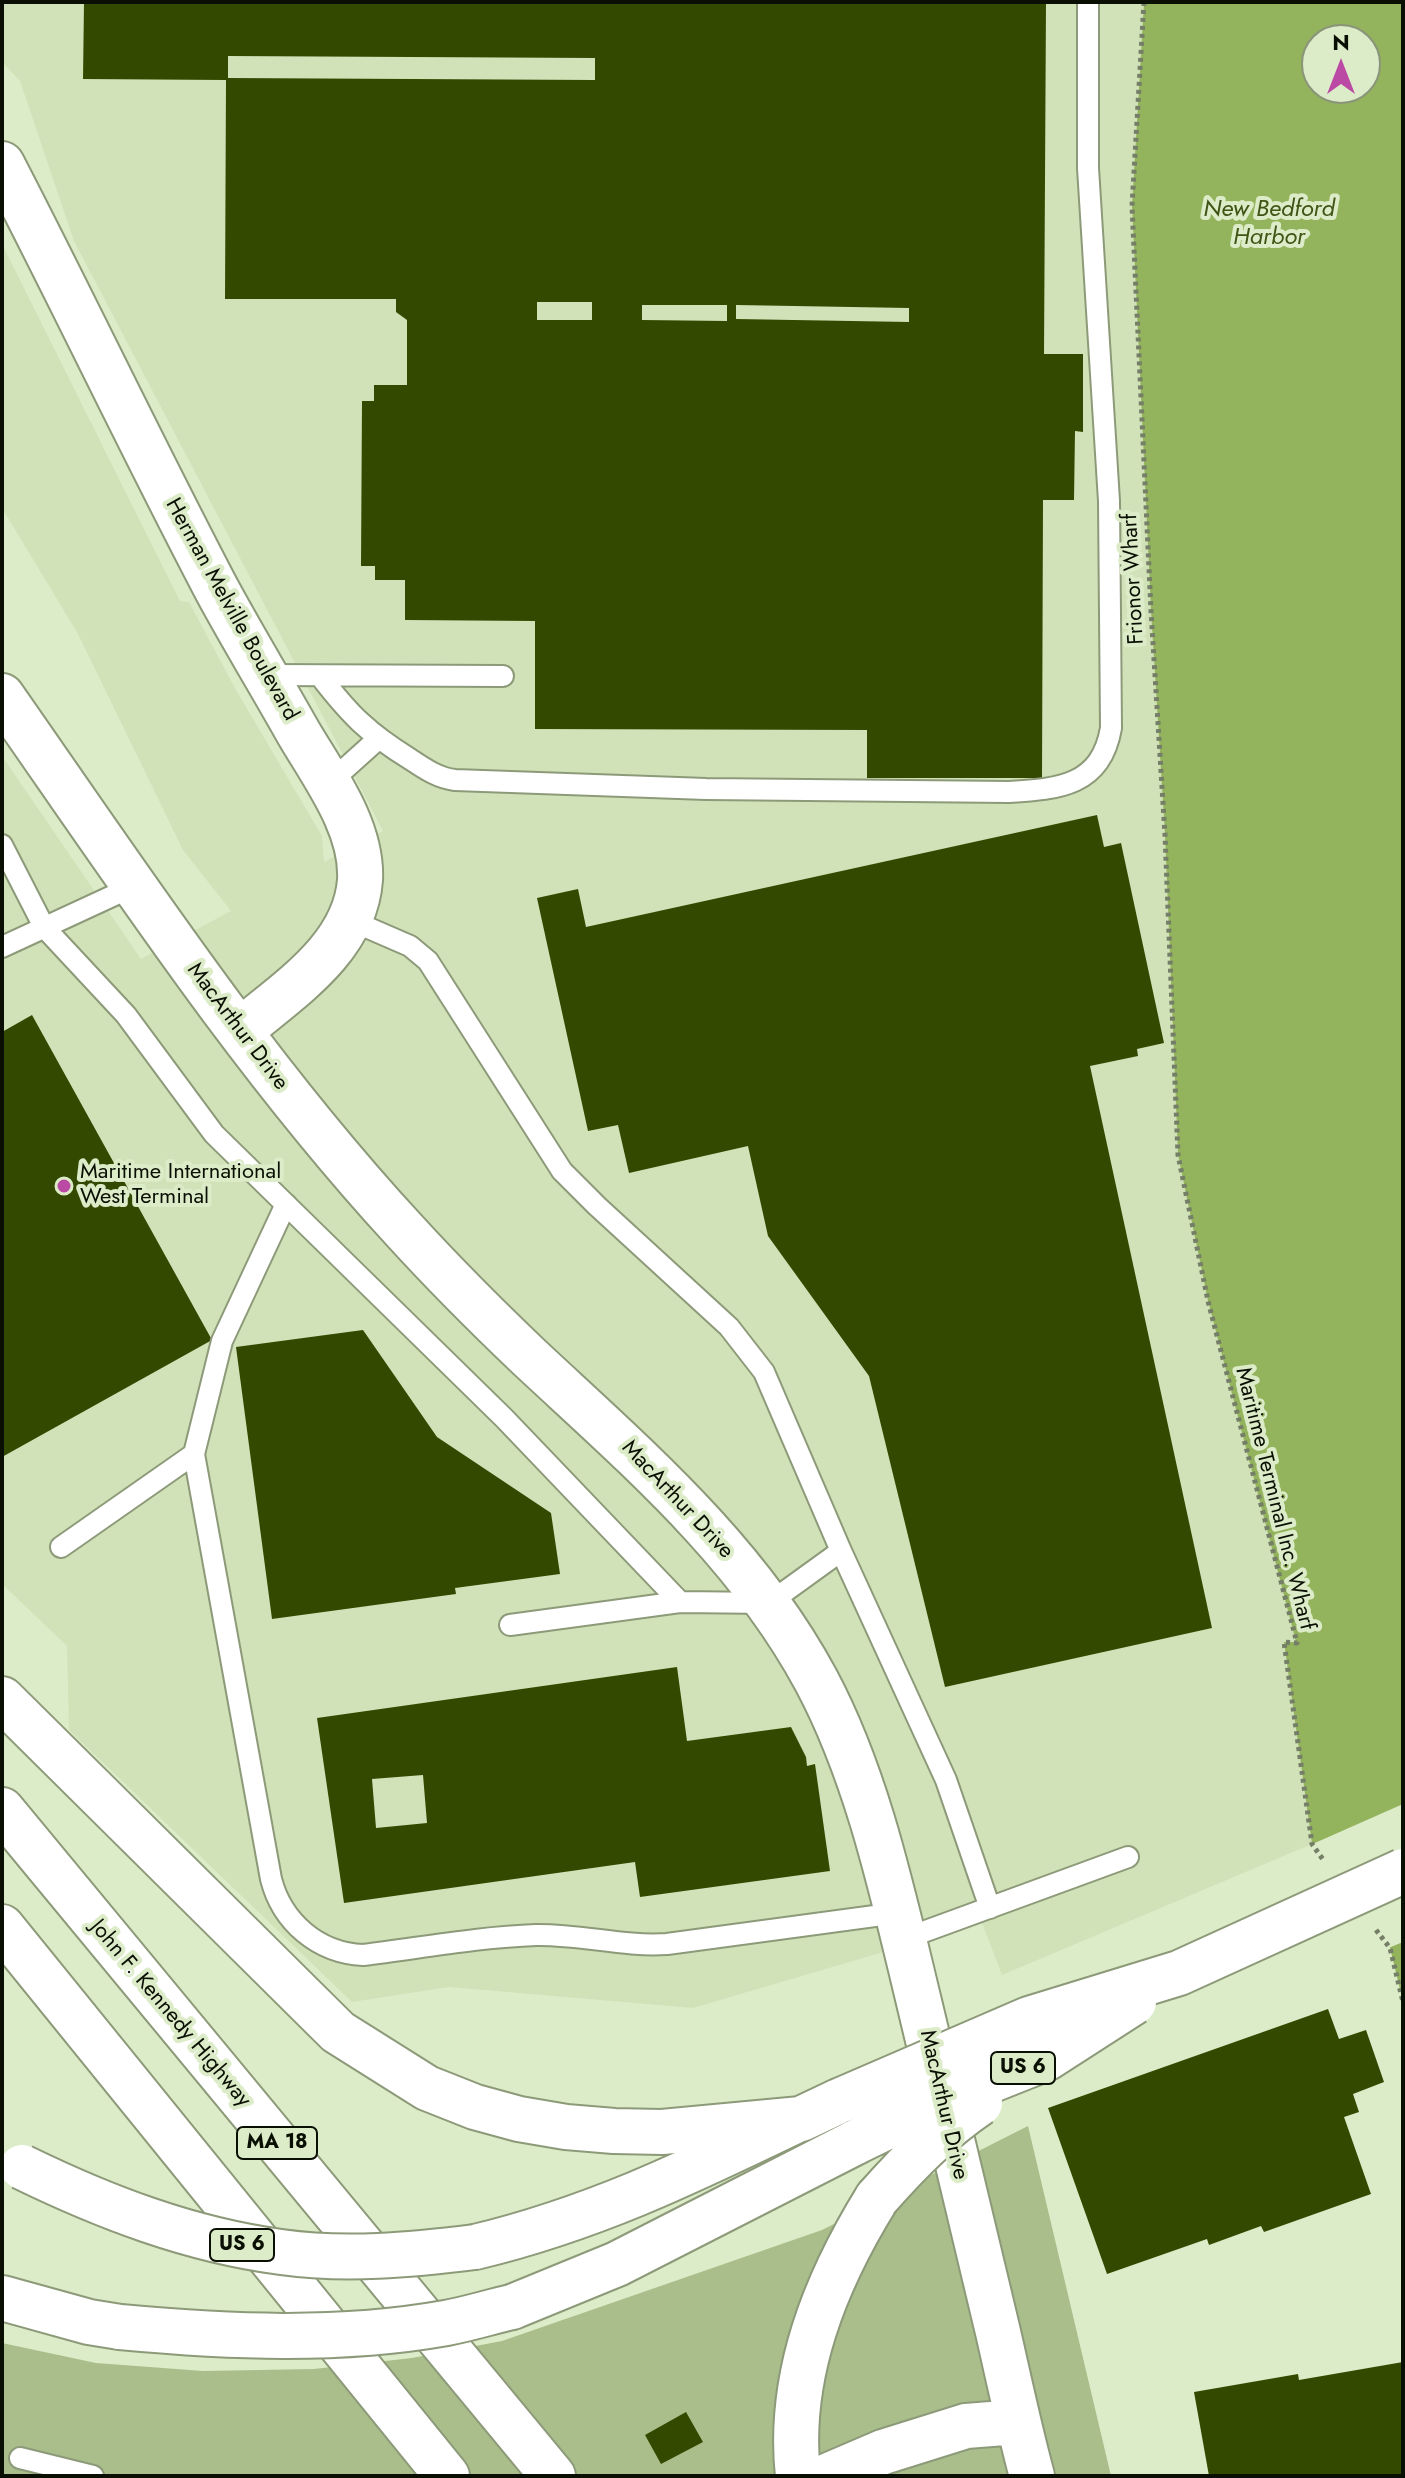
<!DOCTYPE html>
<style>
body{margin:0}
#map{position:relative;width:1405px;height:2478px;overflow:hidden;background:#ddecc8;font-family:Jost,sans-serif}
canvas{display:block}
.frame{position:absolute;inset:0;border:4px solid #0a0f04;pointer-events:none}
.north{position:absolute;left:1301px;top:24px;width:80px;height:80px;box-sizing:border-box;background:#ddecc8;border:2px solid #89947a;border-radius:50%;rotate:0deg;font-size:22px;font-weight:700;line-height:32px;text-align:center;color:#0a0f04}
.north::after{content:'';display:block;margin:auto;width:28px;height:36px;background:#bb4aa5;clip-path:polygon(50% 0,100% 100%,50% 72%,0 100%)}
</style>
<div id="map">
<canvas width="1405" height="2478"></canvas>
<div class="frame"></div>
<div class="north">N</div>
</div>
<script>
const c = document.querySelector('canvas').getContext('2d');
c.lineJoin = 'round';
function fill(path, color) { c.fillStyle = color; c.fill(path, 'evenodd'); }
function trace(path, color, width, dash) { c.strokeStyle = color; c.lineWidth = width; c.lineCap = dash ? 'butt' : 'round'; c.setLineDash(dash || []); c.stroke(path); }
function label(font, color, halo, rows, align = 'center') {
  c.font = font + ' Jost,sans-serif'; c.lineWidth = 8; c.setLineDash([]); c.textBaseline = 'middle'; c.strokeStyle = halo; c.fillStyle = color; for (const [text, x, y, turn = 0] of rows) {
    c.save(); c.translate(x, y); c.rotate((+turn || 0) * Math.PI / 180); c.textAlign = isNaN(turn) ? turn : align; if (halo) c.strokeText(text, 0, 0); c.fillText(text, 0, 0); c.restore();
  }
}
const built = new Path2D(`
 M2,2H1144L1132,206L1151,611L1165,835L1178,1155L1208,1301L1297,1643L1284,1642L1312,1844L1002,1975L982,1923L693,2008L449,1987L352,2002L69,1730L67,1646L2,1584V756L141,959L231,911L183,850L78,634L2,508V244L180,601L189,602L236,690L322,836L324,862L383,831L74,241L20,81L2,62Z`);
const green = new Path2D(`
 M1028,2126L1111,2476H2V2343L96,2363L203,2371L314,2369L412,2358L502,2341L822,2230Z`);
const water = new Path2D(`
 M1144,2H1403V2002L1390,1948L1312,1844L1284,1642H1296L1208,1301L1178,1155L1165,835L1151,611L1132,206ZM1317,40H1365V88H1317Z`);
const pier = new Path2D(`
 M1403,1804V1942L1386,1949L1308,1846Z`);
const building = new Path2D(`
 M84,2H1046L1044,354H1083V432L1075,431L1074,500H1043L1042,778H867V730L535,729V621L405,620V580H375V566H361L362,401H374V385H407V320L396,312V299H225L226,80L83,79ZM228,56L595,58V80L228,78ZM537,302H592V320H537ZM642,305H727V321L642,320ZM736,305L909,308V322L736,319Z
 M1097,815L1104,847L1121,843L1164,1043L1137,1049L1138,1056L1090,1066L1212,1628L945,1687L869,1376L768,1236L748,1146L629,1173L618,1125L588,1131L537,898L578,889L586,927Z
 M32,1015L212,1340L2,1457V1032Z
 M363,1330L437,1437L551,1513L560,1574L455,1588L456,1594L272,1619L236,1347Z
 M677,1667L687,1741L791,1727L806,1757L807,1766L815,1764L830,1871L640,1897L635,1862L344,1903L317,1718ZM423,1775L427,1823L376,1828L372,1779Z
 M1328,2009L1339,2039L1366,2030L1384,2082L1353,2094L1359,2112L1344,2117L1371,2194L1264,2232L1261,2226L1209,2245L1207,2239L1107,2274L1048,2108Z
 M1403,2362V2476H1209L1194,2392L1298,2374L1299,2380Z
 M686,2412L703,2442L661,2464L645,2435Z`);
const path = new Path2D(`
 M1144,2L1132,206L1151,611L1165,835L1178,1155L1208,1301L1297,1643L1284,1642L1312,1844L1324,1861
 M1376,1930L1390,1948L1403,2002`);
const lane = new Path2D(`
 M267,675L503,676
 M320,676C350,715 368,733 410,759C425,769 438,778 455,780L706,789L1009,792C1059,789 1101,786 1111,728L1109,501L1088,168V2
 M328,784L378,739
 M2,845L44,927L126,1015L214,1134L504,1418L680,1602L769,1603L841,1551
 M350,920L410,946L428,961L562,1171L597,1206L729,1327L764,1372L841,1551L946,1780L990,1908
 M2,947L134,886
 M286,1204L222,1341L194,1454L271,1879C282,1922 318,1953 363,1955C420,1948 479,1937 536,1935C580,1934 623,1947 667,1944L897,1913
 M61,1547L194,1454
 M510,1625L680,1602
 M904,1939L1128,1857
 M20,2458L93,2476`);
const secondary = new Path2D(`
 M2,164C75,305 143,449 217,590C243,638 271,684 298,732C323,775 363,827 360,880C355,949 288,990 240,1031
 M2,696C129,878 252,1065 403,1229C443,1273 486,1316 529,1357C635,1456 746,1550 816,1680C868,1777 893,1895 919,2002C945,2112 971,2222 998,2332C1009,2380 1019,2428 1032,2476
 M827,2476L883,2452L966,2426L1017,2422`);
const primary = new Path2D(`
 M475,2247C592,2219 687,2173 795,2121`);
const highway = new Path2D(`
 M2,1699L338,2032L427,2088L475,2107L519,2119L566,2127L614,2131L662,2132L801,2119L839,2101
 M2,1810L553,2476
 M2,1927L447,2476
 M2,2298L89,2322L120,2327
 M512,2307L617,2264L856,2142
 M798,2476C787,2376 825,2282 877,2198`);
const primaryBridge = new Path2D(`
 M22,2167C104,2207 190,2240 281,2252C345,2261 411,2255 475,2247`);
const highwayBridge = new Path2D(`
 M839,2101L1029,2019L1179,1973L1403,1871
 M856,2142L944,2099L1047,2058L1134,2002
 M877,2198C909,2162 940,2130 980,2103
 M120,2327C228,2337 339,2342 446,2323C468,2319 490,2312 512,2307`);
const markers = [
 [64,1186,8,"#bb4aa5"]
];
const shields = [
 [1023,2068,64],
 [277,2143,80],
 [242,2245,64]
];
const shieldNames = [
 ["US 6",1023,2068],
 ["MA 18",277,2143],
 ["US 6",242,2245]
];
const streetNames = [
 ["Frionor Wharf",1134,579,-93],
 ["Herman Melville Boulevard",231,610,61],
 ["MacArthur Drive",237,1027,53],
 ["Maritime Terminal Inc. Wharf",1274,1499,76],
 ["MacArthur Drive",677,1500,47],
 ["John F. Kennedy Highway",170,2014,50],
 ["MacArthur Drive",943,2105,77]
];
const poiNames = [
 ["Maritime International",80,1173],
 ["West Terminal",80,1198]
];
const waterNames = [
 ["New Bedford",1269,210],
 ["Harbor",1269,238]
];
fill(built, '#d1e2b8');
fill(green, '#a9be8b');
fill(water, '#93b35c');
fill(pier, '#ddecc8');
fill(building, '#344900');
trace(lane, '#8d9a79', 24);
trace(secondary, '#8d9a79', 48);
trace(primary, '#8d9a79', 48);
trace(highway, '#8d9a79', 48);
trace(path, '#757f68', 5, [4, 4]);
trace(lane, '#fff', 20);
trace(secondary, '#fff', 44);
trace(primary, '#fff', 44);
trace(highway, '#fff', 44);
trace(primaryBridge, '#8d9a79', 48, []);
trace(highwayBridge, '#8d9a79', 48, []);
trace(primaryBridge, '#fff', 44);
trace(highwayBridge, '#fff', 44);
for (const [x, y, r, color] of markers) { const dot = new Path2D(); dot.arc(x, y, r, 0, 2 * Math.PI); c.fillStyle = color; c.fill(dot); trace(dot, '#ddecc8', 3); }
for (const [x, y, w] of shields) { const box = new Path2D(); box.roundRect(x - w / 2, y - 16, w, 32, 6); c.fillStyle = '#ddecc8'; c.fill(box); trace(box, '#0a0f04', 2); }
label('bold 20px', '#0a0f04', null, shieldNames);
label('22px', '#0a0f04', '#ddecc8', streetNames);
label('22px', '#0a0f04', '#ddecc8', poiNames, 'left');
label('italic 24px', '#405416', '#ddecc8', waterNames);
</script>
